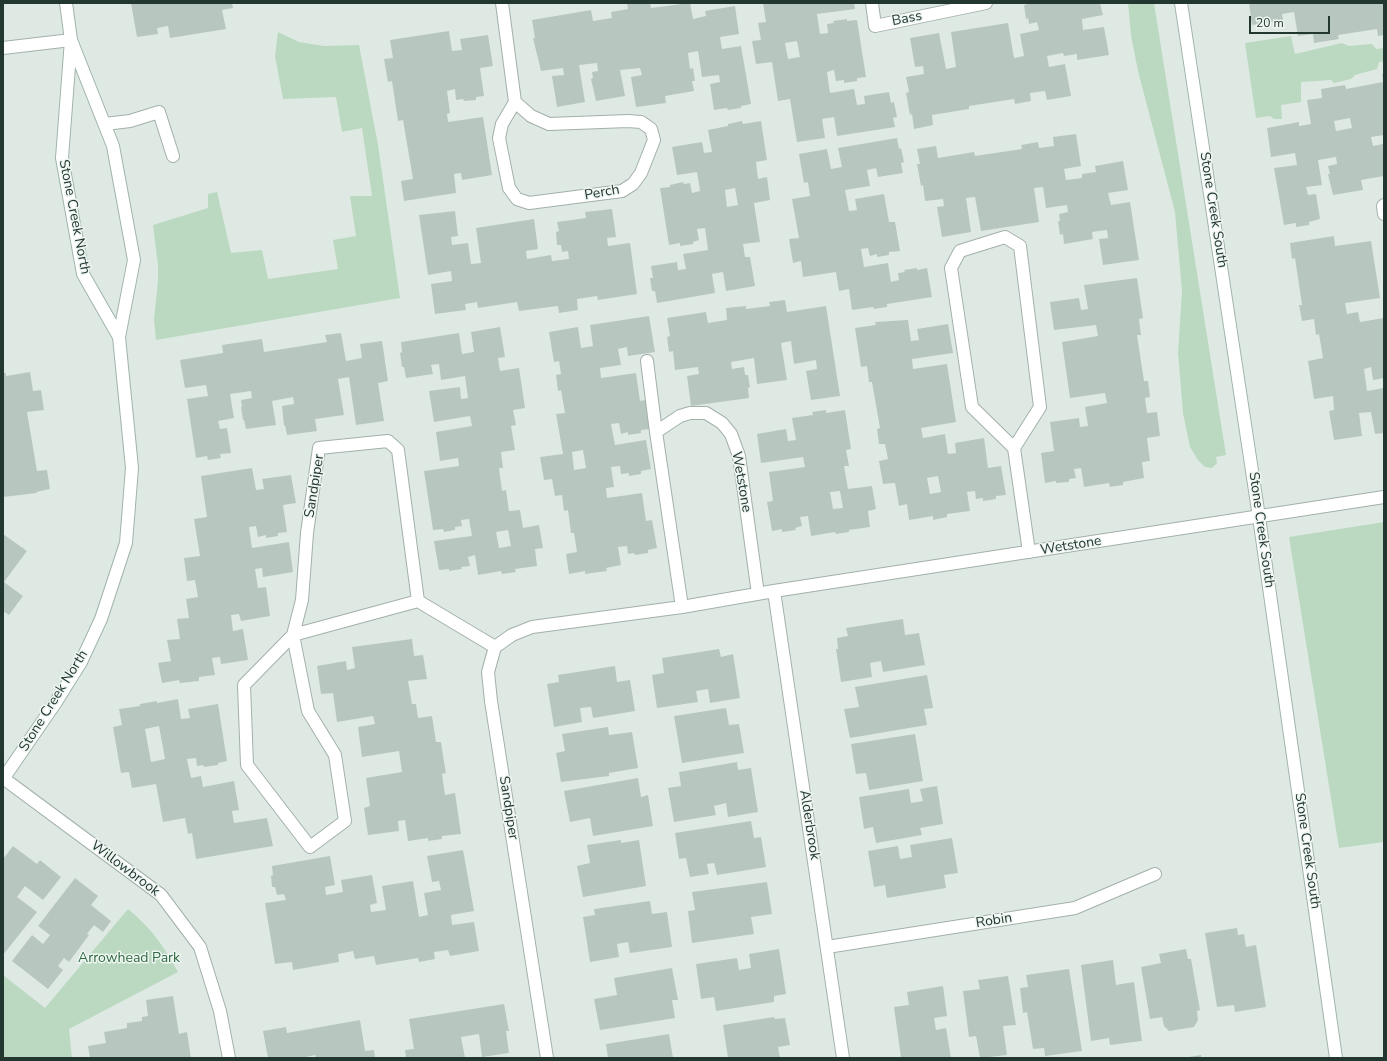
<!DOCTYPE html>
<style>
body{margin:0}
#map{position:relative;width:1387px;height:1061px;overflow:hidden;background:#dfe9e4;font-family:"Nunito Sans",sans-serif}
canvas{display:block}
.frame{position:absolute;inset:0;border:4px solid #223730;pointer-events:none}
.scale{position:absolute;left:1249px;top:16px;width:81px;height:18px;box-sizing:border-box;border:2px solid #223730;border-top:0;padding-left:5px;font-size:12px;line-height:14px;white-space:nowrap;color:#223730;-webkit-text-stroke:3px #eff6f2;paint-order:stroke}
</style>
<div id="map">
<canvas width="1387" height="1061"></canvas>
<div class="frame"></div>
<div class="scale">20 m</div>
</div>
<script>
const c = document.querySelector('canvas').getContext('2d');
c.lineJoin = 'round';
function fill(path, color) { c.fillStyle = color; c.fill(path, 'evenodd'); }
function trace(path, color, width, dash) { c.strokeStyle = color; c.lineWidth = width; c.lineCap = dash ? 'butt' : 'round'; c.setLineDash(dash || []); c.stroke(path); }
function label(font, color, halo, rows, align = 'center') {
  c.font = font + ' "Nunito Sans",sans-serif'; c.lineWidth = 3; c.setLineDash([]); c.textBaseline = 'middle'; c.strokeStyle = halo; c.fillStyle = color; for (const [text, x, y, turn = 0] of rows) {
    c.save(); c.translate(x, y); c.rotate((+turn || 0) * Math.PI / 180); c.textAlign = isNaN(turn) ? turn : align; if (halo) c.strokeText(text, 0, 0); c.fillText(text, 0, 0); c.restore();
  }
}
const green = new Path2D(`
 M1128,3H1154L1226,455L1216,457L1217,463L1212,468L1205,467L1198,460L1190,447L1183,413L1178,353L1182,291L1175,212L1138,71L1131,35Z
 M278,32L299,42L324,46L359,45L378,145L400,298L156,340L154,319L158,281V266L153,225L208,208V194L217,192L231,253L262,250L268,279L338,269L333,240L356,236L350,196H372L362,128L342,132L336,97L283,99L275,56Z
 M1291,36L1295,54L1342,43L1349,46L1372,44L1376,49L1384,48V61L1379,62L1377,69L1355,75L1351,79L1334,83L1331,80L1301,82V102L1281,105L1282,119H1274L1270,116L1256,118L1245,43Z
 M1384,522V842L1339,848L1289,537Z
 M128,909C152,929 163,945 178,972L69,1029L72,1058H3V975L45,1008Z`);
const building = new Path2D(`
 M131,3H232L233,8L222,10L226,29L170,38L168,26L157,28L158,34L137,37Z
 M627,3H650L651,8L690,3L693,19L706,16L705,11L735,6L739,34L720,37L722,49L741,46L751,104L741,106V108L728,110L727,108L714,110L710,84L720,82L719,75L702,77L698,51L688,53L690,69L693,68L695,81H692L694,91L665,96L666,103L636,107L631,77L642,75L640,68L620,70L625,96L596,101L591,79L593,78L592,72L598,71L597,63L579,65L585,102L557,107L552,76L564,75L563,68L541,71L533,38H535L532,20L591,10L593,21L612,18L611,12L628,9Z
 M763,3H854L855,9L817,14L820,34L828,33L827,24L834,23L833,21L847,19V21L857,20L866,77L857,78V81L844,83V80L836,81L834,70L827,72L830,93L854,89L857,105L865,104L864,96L889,92L891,103L894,102L897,117L893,118L895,127L837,136L834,117L822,119L825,138L797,142L790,99L778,101L772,62L756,64L752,41L761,40L758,23L766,22ZM797,41L800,57L788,59L785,43Z
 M1026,3H1100L1103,15L1082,19L1083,30L1104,27L1109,55L1077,60V54L1064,56L1063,53L1047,56L1049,67L1065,64L1071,96L1047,100L1045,91L1030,93L1031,101L1015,104L1014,99L969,106V109L932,115L933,125L914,129L912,114L910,115L906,93L909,92L906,77L924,74L923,66L915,67L910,38L939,33L946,69L956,67L951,32L1008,23L1014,58L1024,56L1020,34L1039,30L1037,22L1029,24L1028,18L1026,19L1024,5H1026Z
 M1249,3H1384V35L1378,36L1377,29L1338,35L1339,39L1314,43L1313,34L1298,36L1294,12L1282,14L1283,20L1252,25Z
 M449,31L452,51L462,50L460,39L488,35L493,66L480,68L484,96L476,97V100L464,101L463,99L456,100L455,89L447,91L450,113L447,114L448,122L483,117L492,175L462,180L461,173L454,174L456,193L404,201L401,181L413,179L403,120L398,121L392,81L388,82L384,59L393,58L390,40Z
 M1382,74H1384V135L1371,137L1373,146L1383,144L1384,176L1361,180L1363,190L1333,195L1328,174H1330L1328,166L1337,164L1336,157L1318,160L1322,185L1306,187L1308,195L1316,194L1320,219L1309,222V225L1296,227V223L1284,225L1274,168L1297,165L1295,153L1271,157L1267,128L1299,122V126L1311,124L1307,100L1322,98L1321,89L1345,85L1346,89L1383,82ZM1350,118L1352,128L1336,131L1334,121Z
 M742,121L743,124L761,121L767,160L756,162L758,179L767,177L770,200L754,203L760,242L743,244L745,257H750L755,286L726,291L723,272L712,274L715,293L657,303L655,291H652L650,278H653L651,266L677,262L678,270L686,269L683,254L708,250L705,228L697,229L699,240L693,242V244L680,246V243L669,245L660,188L670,187V185L683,182L684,184L690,183L692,193L700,191L697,172L677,175L672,147L702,142L704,153L712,152L708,130L728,126V124ZM735,188L738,205L727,207L725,190Z
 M1076,134L1081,166L1064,169L1066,180L1082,178V174L1096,172L1095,166L1123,161L1128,190L1108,193L1111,205L1130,202L1139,260L1103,265L1099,239L1108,238L1107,230L1092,232L1093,239L1064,244L1063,234L1060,235L1058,221H1060L1059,214L1068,212L1067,205L1046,208L1043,187L1034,188L1039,222L981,231L975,197L966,198L971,232L942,237L937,207L944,206L943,199L925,201L923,185L921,186L917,164H920L917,149L936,146L938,158L974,152L975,156L1022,149L1021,145L1038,142L1039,148L1054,146L1053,137Z
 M897,138L899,149L901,148L904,162L901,163L903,173L878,177L876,168L867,170L870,186L845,190L849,211L857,210L855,199L884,194L889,222H895L900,251L889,252V255L877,257V254L870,256L868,248L861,249L864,267L888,263L891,282L899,280L898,273L905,272L904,270L917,268V270L927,268L932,297L887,304V307L874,309L873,307L852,310L849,289L839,291L836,272L803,277L801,261L793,263L789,239L799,238L792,199L810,196L808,182L804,183L799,154L827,149L831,169L842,167L838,148Z
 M612,209L616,237L607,238L608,246L630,243L637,294L598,300L597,296L577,299L578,310L559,313L558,306L519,311L517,302L478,308L477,302L465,304L466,310L435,314L431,284L452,281L451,271L428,275L419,215L455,211L458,236L451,237L452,245L468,243L471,264L481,263L476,228L534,219L538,249L526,251L527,259L551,255L552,261L569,259L568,251L562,252L561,245H557L556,232L559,231L557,222L586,218L585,212Z
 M1334,236L1335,246L1371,241L1380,298L1345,303L1347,314L1358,312L1360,322L1384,318V378L1373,380L1371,367L1364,369L1367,391L1384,388V433L1375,434L1371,412L1359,413L1362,436L1334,440L1329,411L1334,410L1333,396L1314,399L1308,361L1323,358L1319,334L1316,335L1314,319L1302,321L1299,305H1302L1295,258L1292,259L1290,243Z
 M1137,278L1143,318L1139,319L1141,335H1137L1144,381H1148L1150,397L1145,398L1147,413L1157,412L1160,436L1147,438L1150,461L1142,462L1144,478L1123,482V485L1110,487L1109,483L1084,487L1081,468L1074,469L1076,478L1069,479V482L1056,483V481L1045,483L1041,453L1054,451L1050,422L1079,418L1080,427L1088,426L1085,407L1107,403L1105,393L1070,398L1062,342L1098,336L1096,325L1054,330L1050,302L1079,298L1081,310L1088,309L1084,285Z
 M785,300L787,312L826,306L840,396L811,400L806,371L817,369L816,360L794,364L791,341L781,343L787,380L757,384L754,358L731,362L732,369L744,367L745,375H748L750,387L748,388L749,398L691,406L687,376L699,374L698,367L675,370L673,351L669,352L667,337L670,336L667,318L706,312L708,323L727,320L726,308L746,306V309L770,306L769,302Z
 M649,316L655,352L628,356L627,347L618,349L621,365L600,368L601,378L636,373L640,401L646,400L651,429L641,430V433L628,435V432L621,434L619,423L611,424L615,445L646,440L651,469L641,471V474L629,476V473L621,474L620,466L611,467L614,487L606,488L607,498L642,493L646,521L652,520L657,548L648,550V553L635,555L634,553L628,554L627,546L618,547L621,565L606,568L607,571L585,574V571L569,574L566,554L577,552L574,533H571L568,510L564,511L562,495L555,496L552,479L544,480L540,457L563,454L556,414L565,413L561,390L558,391L556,375L561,374L559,361L554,362L549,332L578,327L581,348L593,346L590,325ZM583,450L586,468L574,470L572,452Z
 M908,320L911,341L919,340L917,329L948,324L953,353L912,359L913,369L947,364L956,422L921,428L923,438L945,434L948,454L956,453L955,443L984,438L988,468L1001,466L1006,495L996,496V499L983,501V498L976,499L975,491L967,492L970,511L947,514V517L933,520V516L909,520L907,504L899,506L895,483L883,484L879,461L888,459L885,444H879L877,429L880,428L872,382H869L867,366L861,367L855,328L876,325L875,322ZM938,476L941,492L930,494L927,478Z
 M500,327L505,357L498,358L500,371L519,368L525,408L513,410L516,425L511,426L515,450L501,452L503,468H499L502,491L506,490L509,511L520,510L523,528L539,525L543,548L535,549L537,566L515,569L516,572L502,574L501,571L478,575L475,555L468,557L470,566L461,567L462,569L449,571V569L439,570L434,541L472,536L469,519L461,520L462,526L455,527V530L444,532L443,529L433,530L424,471L459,466L458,458L440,461L436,432L472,426L470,416L434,422L429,391L460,387L461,399L468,398L465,376L441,380L439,364L431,365L433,374L406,378L404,367H402L400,353L402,352L401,342L459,333L462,354L474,352L471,332ZM508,530L511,546L499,548L496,532Z
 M341,333L346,361L362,358L360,344L382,341L388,381L378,383L384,421L356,425L349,377L338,379L344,415L315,419L317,431L287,435L285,425L284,426L282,406L294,404L293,397L272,401L276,425L246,429L244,420H243L241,407H242L241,400L252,398L251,391L230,394L234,418L218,421L220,429L227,428L231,453L220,454L221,458L208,460L207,456L196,458L187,399L208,396L206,385L185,388L180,360L223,353L222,345L262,339L264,352L327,342L325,335Z
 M30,372L33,391L41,390L44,410L27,412L37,471L47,470L50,489L36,492L37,493L3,497V373H6V376Z
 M826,410V413L845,410L851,449L846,450L849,466H844L848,489L872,486L876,509L868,511L870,527L849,530V532L836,534L835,532L811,536L808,516L800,517L802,526L795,528L796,530L782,532V529L772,531L767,502L773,501L769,472L805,467L803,457L761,463L757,434L786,429L788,441L796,440L792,418L813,415L812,412ZM840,491L843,508L833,509L830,492Z
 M252,468L256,490L264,489L262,479L291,475L296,503L283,505L287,532L278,533V536L266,538V535L258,537L256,526L249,527L252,548L289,542L293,572L263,577L262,568L255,569L258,588L266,587L270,616L241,621L239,614L231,615L233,631L243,629L248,660L221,664L220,657L212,658L215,675L199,677V681L180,683L179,680L162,683L158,663L171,661L167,640L180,639L177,619L189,618L186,599L198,597L195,580L187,581L184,558L200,556L194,519L207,517L201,476Z
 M3,534L27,551L4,582L23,596L9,615L3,611Z
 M903,619L905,635L919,633L925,665L883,672L881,661L870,663L872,677L841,682L836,649H838L837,638L848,636L846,628Z
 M412,639L414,656L423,655L427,679L408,681L412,704H416L418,718L432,716L436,742H441L443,756L446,773L442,774L445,795L455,793L461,834L442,836V839L428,841V838L408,841L405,820L398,821L399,831L368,835L364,808L370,806L366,778L402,772L399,751L362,757L358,727L375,724L373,716L337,722L333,693L321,694L317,666L346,661L347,670L355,668L352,647Z
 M719,649L721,657L733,654L740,698L710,703L708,689L696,691L698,702L657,708L652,675L664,673L662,658Z
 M615,666L617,682L630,680L635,711L593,718L591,707L580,708L582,722L554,727L547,684L559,682L558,675Z
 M927,675L933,708L924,709L927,725L850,738L844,709L859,707L855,687Z
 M178,699L181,719L190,718L188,709L218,704L227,761L218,763V765L204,767L203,765L197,766L196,758L187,759L191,778L201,776L203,787L234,781L239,810L232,811L234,823L267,818L273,846L196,859L192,833L188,834L185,818L163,822L156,784L132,788L129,772L121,773L113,727L122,725L119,709L140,706V704L157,701V703ZM159,726L165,759L151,762L145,729Z
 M726,708L729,725L739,724L744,753L682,763L674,716Z
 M608,727L609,735L632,732L638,768L609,773V776L561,782L556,753L565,751L562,734Z
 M915,734L923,781L869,790L866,773L856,774L851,744Z
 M737,762L738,770L751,768L758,812L728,817L726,803L714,806L716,815L674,822L668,788L681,786L679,772Z
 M638,778L641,797L648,795L653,826L593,836L590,818L570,822L564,791Z
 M937,786L943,824L920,828L922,835L876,843L873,827L864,829L859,797L909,789L911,803L923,801L920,789Z
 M751,821L754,838L761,837L766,867L717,875L714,863L707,864L709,874L690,877L686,858L679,859L675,833Z
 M952,838L958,873L944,875L946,888L887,898L885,885L874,887L868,851L898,846L900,859L912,857L910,845Z
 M621,840V843L639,840L646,886L583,897L577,866L590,863L587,845Z
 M13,846L37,864L40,860L61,877L43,900L25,886L17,897L37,912L3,955V859Z
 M463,850L474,911L451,915L452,925L474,922L479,951L450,956L448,950L434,952L435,959L419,962L418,958L376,965L374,956L355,959L353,951L338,954L339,962L293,970L292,962L275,964L265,903L286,900L284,894L277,895L275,887H272L271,876L273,875L272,866L330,856L335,885L325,887L326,895L343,892L341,880L372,875L377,903L370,905L371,912L386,910L382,886L413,881L419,917L428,915L424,893L441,890L439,881L432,882L427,856Z
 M75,878L98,896L91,905L111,921L103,932L94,925L87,934L89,935L69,962L64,958L58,966L63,970L48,989L12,961L32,935L43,944L50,935L38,926Z
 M767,882L772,914L751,917L754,934L692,943L688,911L695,910L692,892Z
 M650,901L652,914L667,912L672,947L630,953L628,942L617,944L619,957L590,962L583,917L595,915L594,909Z
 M1237,928L1238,935L1244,934L1246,947L1256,945L1266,1007L1235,1012L1234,1005L1217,1007L1205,933Z
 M779,949L786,994L774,996V1002L716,1011L714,997L701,999L696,964L737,958L739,970L751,968L749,954Z
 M1186,949L1188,959H1191L1200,1010L1197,1011L1198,1020L1194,1027L1169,1031L1164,1026L1162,1017L1150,1019L1141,967L1161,963L1159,954Z
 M1113,960L1116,985L1134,982L1142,1041L1110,1045L1109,1038L1091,1041L1081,965Z
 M672,968L678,1000H672L675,1018L600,1030L594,999L617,995L614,978Z
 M1069,969L1082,1051L1045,1056L1044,1048L1033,1049L1027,1012L1023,1013L1020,988L1028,987L1026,975Z
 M1008,976L1016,1025L1003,1026L1007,1055L980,1058L976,1036L969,1037L963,991L980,989L978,980Z
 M943,986L947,1016L934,1018L936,1030L946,1028L951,1058H901L894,1007L909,1005L907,992Z
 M173,996L179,1034L187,1032L191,1058H90L88,1046L106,1043L104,1032L127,1028V1023L142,1021V1017L148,1016L146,1000Z
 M504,1004L509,1031H506L509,1053L482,1057L479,1034L461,1037L465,1058H406L405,1050L414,1049L409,1019Z
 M774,1017L775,1019L785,1018L790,1045L778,1047L780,1058H728L723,1025Z
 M360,1020L365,1051L374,1050L375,1058H316L315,1055L301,1058H268L263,1031L286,1027L287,1033Z
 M669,1034L673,1058H608L606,1044Z
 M1201,1055V1058H1189V1057Z`);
const lane = new Path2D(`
 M105,124L130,121L159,112L173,156
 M1384,205L1383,206L1384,214
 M1014,448L1040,407L1020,246L1005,237L960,251L951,268L972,407L1014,448L1029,552`);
const street = new Path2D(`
 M502,3L515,102L502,124L499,138L509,188L517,199L529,203L622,191L633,184L641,173L654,140L651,129L641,122L628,121L549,124L531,116L515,102
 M872,3L875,26L986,3
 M3,48L71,40
 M647,361L656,432L682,607
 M656,432L680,416L690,413H706L722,423L731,434L739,456L758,594
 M774,591L843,1058
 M418,601L398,450L388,441L319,448L307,533L302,600L293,635L308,711L335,755L345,821L310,847L247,765L244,685L293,635L418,601L495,647
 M495,647L512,635L532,627L682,607L774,591L1384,497
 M495,647L488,672L491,701L547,1058
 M3,778L161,895L200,947L220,1011L229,1058
 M827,947L1075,908L1155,874`);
const secondary = new Path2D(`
 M66,3L71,40L62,158L83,274L119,337
 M1181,3L1259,517L1336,1058
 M3,779L56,702L81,662L101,619L126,543L132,468L119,337L134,260L113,146L71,40`);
const streetNames = [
 ["Bass",907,19,-11],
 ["Perch",602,193,-10],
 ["Stone Creek South",1213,210,81],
 ["Stone Creek North",74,217,79],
 ["Wetstone",741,482,80],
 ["Sandpiper",315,486,-81],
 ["Stone Creek South",1261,530,82],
 ["Wetstone",1071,546,-9],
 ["Stone Creek North",54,701,-58],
 ["Sandpiper",508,808,81],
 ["Alderbrook",809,825,81],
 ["Stone Creek South",1307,851,82],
 ["Willowbrook",125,869,37],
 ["Robin",994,921,-9]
];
const parkNames = [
 ["Arrowhead Park",129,959]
];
fill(green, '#bad9c0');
fill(building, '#b8c6c0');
trace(lane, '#a3b0aa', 14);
trace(street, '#a3b0aa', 14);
trace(secondary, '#a0b4ab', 14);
trace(lane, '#fff', 12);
trace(street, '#fff', 12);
trace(secondary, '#fff', 12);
label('14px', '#223730', '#eff6f2', streetNames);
label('14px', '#306a43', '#eff6f2', parkNames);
</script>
